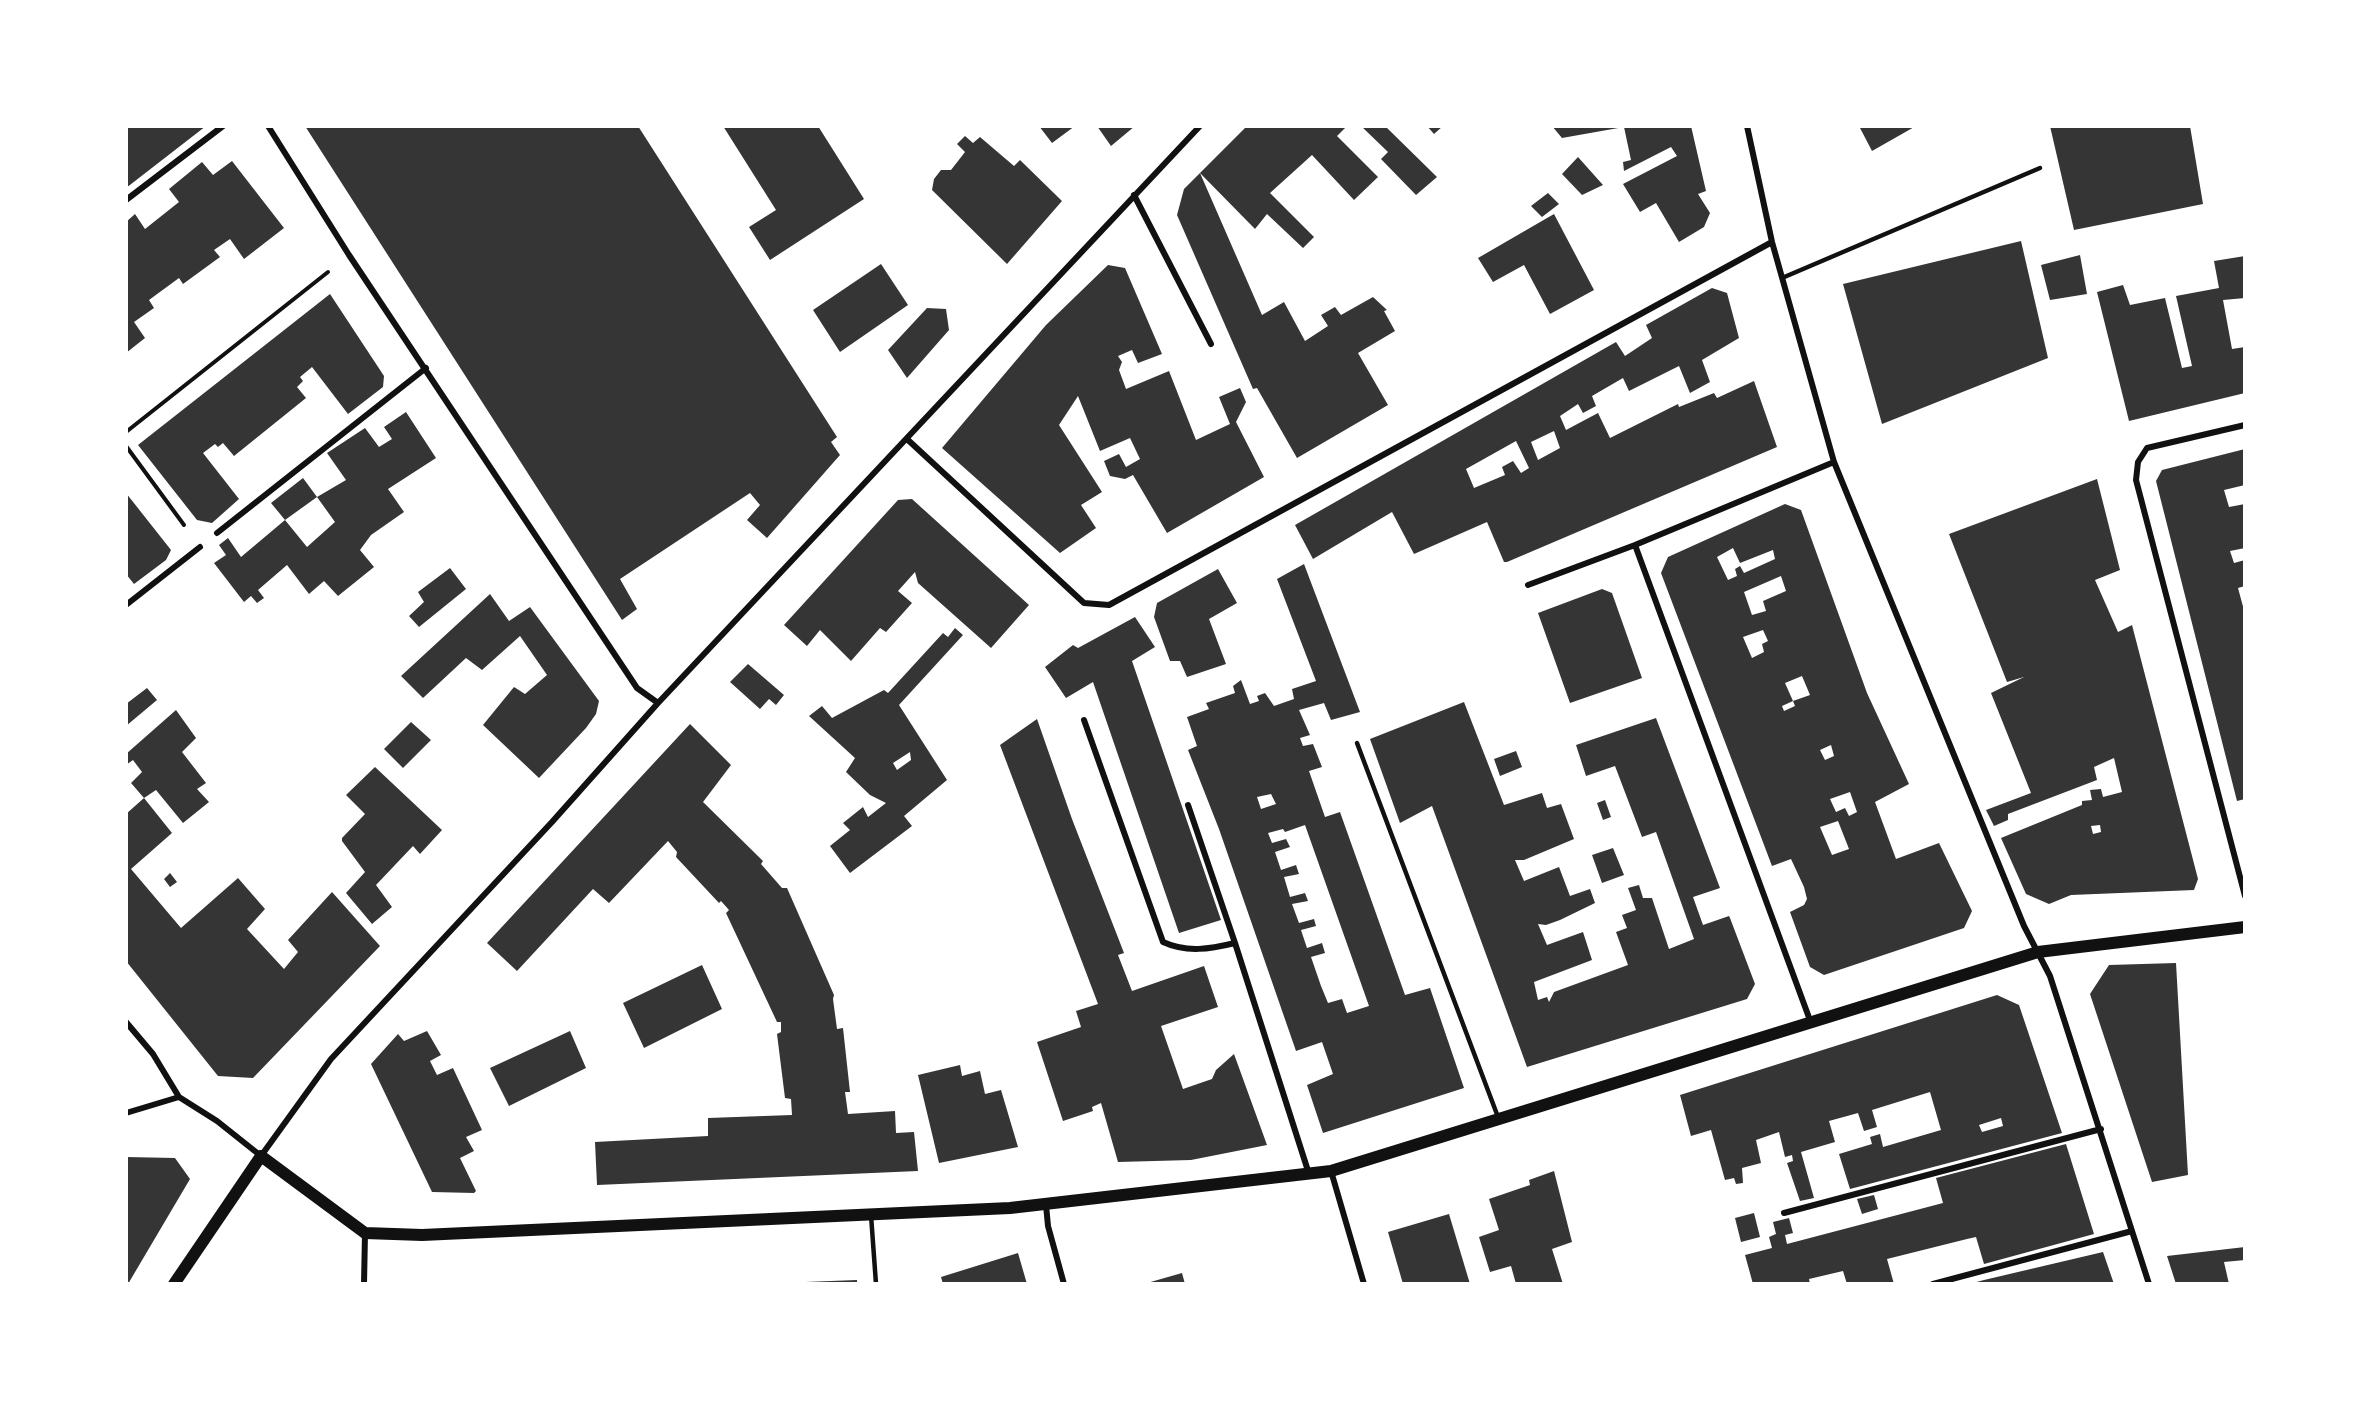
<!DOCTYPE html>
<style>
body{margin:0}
#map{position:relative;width:2371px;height:1410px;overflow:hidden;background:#fff;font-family:"PT Sans Narrow",sans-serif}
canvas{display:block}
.frame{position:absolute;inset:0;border:128px solid #fff;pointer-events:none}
</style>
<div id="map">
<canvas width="2371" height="1410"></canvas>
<div class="frame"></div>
</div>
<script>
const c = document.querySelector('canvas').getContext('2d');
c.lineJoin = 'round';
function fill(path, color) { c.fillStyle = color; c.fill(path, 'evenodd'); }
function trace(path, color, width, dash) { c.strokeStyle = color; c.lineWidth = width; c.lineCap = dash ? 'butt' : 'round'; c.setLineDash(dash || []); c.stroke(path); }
const building = new Path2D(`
 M126,126H206L126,188Z
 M305,126H638L837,437L831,442L840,455L767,538L747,520L760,505L750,493L620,579L637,609L622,620Z
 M723,126H818L864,199L770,260L749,227L776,210Z
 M1039,126H1075L1052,143Z
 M1097,126H1135L1111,146Z
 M1247,126H1347L1337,136L1378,177L1354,200L1312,155L1270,193L1314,237L1303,248L1267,214L1255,229L1200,173Z
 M1361,126H1385L1437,177L1416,195L1381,159L1388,152Z
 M1427,126H1443L1434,134Z
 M1552,126H1691L1706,191L1698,194L1710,213L1704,227L1679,242L1656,203L1640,212L1623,184L1677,156L1671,147L1624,171L1623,162L1631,160L1624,127L1562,138Z
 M1859,126H1916L1872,151Z
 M2050,126H2190L2203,204L2074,230Z
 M965,136L973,143L980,137L1014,166L1020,160L1062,201L1007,264L932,190L934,179L941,170H951L965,152L957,144Z
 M1578,157L1603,185L1582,195L1562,174Z
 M232,161L284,228L244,259L230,239L214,250L220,257L183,284L179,278L149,300L154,308L134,322L145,338L126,353V222L135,214L145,229L179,202L169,189L202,162L213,175Z
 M1200,173L1262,315L1284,302L1305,341L1328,326L1321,315L1335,307L1341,315L1373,297L1387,310L1384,311L1395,331L1358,353L1388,405L1297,458L1257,388L1253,389L1177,215L1184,189Z
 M1548,193L1559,204L1542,217L1531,206Z
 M1554,214L1594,290L1550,314L1524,265L1493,282L1478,258Z
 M2021,241L2048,358L1882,424L1843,284Z
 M2080,255L2087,294L2050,300L2041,265Z
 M2245,256V298L2223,300L2232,349L2245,347V393L2129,421L2097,292L2123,285L2130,305L2165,298L2182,368L2192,366L2176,296L2219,288L2214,261Z
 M881,264L908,305L840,352L813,310Z
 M1108,265L1125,268L1162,354L1138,363L1132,350L1118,356L1122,362L1119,370L1126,389L1169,371L1196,440L1230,424L1219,397L1240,388L1246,402L1236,422L1264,477L1167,533L1133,475L1125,479L1110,476L1104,461L1119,454L1126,467L1140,459L1130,438L1100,451L1078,396L1059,425L1102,492L1081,505L1096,528L1060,553L942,448L1046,325Z
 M1712,288L1727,293L1739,338L1702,360L1710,382L1690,393L1679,366L1629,391L1623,378L1592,396L1596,406L1583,413L1578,404L1560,416L1566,430L1598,413L1610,438L1678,404L1679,407L1714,393L1717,398L1754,381L1777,447L1507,562H1504L1487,522L1414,554L1392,512L1313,559L1295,525L1616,342L1625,356L1652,338L1646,325ZM1554,431L1560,448L1538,460L1531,442ZM1516,441L1529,468L1521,473L1513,461L1502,467L1505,475L1474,488L1466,469Z
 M330,294L384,376L383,387L348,414L312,367L300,377L303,381L297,387L306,398L234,456L223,443L218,447L215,444L203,453L239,499L212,523L197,520L138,445Z
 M927,308L946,309L949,330L907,378L888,350Z
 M406,412L436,458L388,489L404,512L371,535L360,550L374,567L338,596L324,581L309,594L287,565L258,590L264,598L257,603L251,596L244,602L214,563L226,555L219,545L228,538L241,557L285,520L307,547L335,522L317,497L346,480L327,453L365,428L379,447L392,439L384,427Z
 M2245,449V485L2224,490L2229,507L2245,504V548L2230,551L2234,563L2245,560V586L2238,588L2245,614V799L2237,801L2156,481L2162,470Z
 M303,478L317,497L285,520L271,503Z
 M2097,479L2120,570L2095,580L2118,632L2132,625L2198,879L2194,890L2071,895L2049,904L2026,894L2001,838L2082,805V801L2092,800L2090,790L2101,789L2103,797L2122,792L2114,758L2094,767L2097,780L2008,814V820L1994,826L1986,810L2031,793L1991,693L2024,677L2007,682L1949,534ZM2100,825L2101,832L2093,834L2091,826Z
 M126,493L171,550L166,560L134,584L126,574Z
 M912,499L1029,605L991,648L918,583L915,572L898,591L912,603L886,632L880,628L851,661L820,630L807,646L784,625L898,500Z
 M1785,504L1801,510L1867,693L1909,784L1875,802L1896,859L1939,843L1972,911L1964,928L1824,975L1810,967L1790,912L1804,905L1807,899L1804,887L1791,859L1772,866L1661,573L1668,557ZM1733,548L1740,563L1773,550L1775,559L1744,573L1740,566L1735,569L1737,576L1728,580L1717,557ZM1781,576L1786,591L1763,601L1766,611L1752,615L1744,592ZM1763,630L1768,641L1762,644L1764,652L1752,658L1743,637ZM1802,676L1810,695L1793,701L1785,683ZM1793,701L1795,706L1784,711L1782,706ZM1831,745L1834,756L1825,760L1820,750ZM1850,792L1857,812L1849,816L1845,808L1836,812L1830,799ZM1838,821L1849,849L1832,855L1820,827Z
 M1304,564L1360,712L1331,720L1324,703L1299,710L1310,735L1300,738L1303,746L1313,744L1322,767L1309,771L1325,817L1340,812L1405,995L1430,988L1464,1088L1323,1133L1307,1085L1333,1074L1322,1042L1296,1051L1219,829L1188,750L1197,746L1187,717L1209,709L1206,703L1235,693L1233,686L1241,680L1250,704L1259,701L1257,696L1265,693L1274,706L1294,699L1292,689L1316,681L1277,579ZM1271,794L1276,804L1261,809L1257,797ZM1305,825L1369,1006L1347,1013L1342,999L1328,1003L1321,986L1311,957L1325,953L1322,943L1307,948L1301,930L1316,926L1314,919L1299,923L1292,904L1308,901L1305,893L1290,897L1284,877L1299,874L1296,865L1281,870L1275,852L1290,847L1286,839L1272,843L1268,833L1283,829L1285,832Z
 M450,568L466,589L419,627L409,616L424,602L418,592Z
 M1218,569L1237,603L1209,619L1226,664L1187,677L1180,661H1170L1154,617L1157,603Z
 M1602,589L1612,593L1642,678L1570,703L1538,613Z
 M490,594L509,621L530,607L599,701L596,714L586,728L539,778L483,725L514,687L525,694L547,675L520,636L482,670L466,658L423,698L401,676Z
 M1135,617L1155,647L1132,661L1221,920L1179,933L1093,682L1066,698L1045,667L1073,645L1078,648Z
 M955,628L963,635L899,705L947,780L904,816L912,826L850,873L830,846L850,830L843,823L863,807L868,817L886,803L870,795L846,772L855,758L809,716L822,706L832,718L884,690L888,693L943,633L948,637ZM910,752L911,760L897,770L893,763Z
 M748,664L784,695L776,705L769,699L760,709L730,682Z
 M147,688L157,700L126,726V704Z
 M1464,702L1504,805L1542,793L1547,808L1561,804L1574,839L1524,860H1515L1524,881L1559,867L1570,896L1590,889L1595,903L1560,920L1546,925L1538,924L1547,945L1583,932L1592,960L1534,982L1538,1000L1547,997L1549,1002L1554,992L1628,965L1616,932L1627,928L1622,915L1636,910L1628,888L1639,885L1643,898H1652L1669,949L1694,939L1656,832L1642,837L1615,766L1586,776L1576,745L1656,718L1720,888L1693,897L1703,925L1729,916L1730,918L1755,984L1747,999L1527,1067L1432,806L1400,823L1370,739Z
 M176,710L196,738L182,752L206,783L197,789L209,802L183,823L156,790L144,798L131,783L142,772L133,760L126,765V754Z
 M1037,719L1072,819L1124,953L1118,955L1132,991L1204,966L1218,1007L1161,1026L1183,1089L1212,1079L1216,1070L1234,1054L1267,1145L1191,1160L1118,1162L1101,1103L1092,1107L1093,1111L1063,1121L1037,1042L1081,1027L1076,1011L1098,1004L1000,745Z
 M411,722L431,740L403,768L384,749Z
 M690,724L731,765L703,802L763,861L761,864L782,888H787L834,995L833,999L837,1029L843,1028L850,1092H845L848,1114L895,1111L896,1133L914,1132L918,1171L597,1185L595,1142L708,1136V1118L792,1115L791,1099L785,1098L777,1034L781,1032V1022H777L726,913L729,910L721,901L719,903L676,857L677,852L668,841L609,903L593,889L517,971L487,943Z
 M1516,751L1522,767L1500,776L1494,759Z
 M375,767L442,830L420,854L413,846L376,885L392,907L372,924L346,893L365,872L342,841V838L365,814L346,795Z
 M144,798L172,833L131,869L181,928L238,878L265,909L247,929L284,969L298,952L288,940L332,892L380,946L253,1078L218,1076L126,961V814Z
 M1605,800L1611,817L1603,820L1597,803Z
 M1613,848L1624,875L1602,883L1592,855Z
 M170,873L177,882L170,887L164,879Z
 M2176,963L2188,1175L2152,1182L2090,994L2109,965Z
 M702,965L722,1009L644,1048L623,1003Z
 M1997,995L2019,1005L2062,1133L1850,1189L1839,1154L1872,1144L1870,1137L1880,1134L1883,1147L1941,1130L1930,1092L1872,1110L1877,1127L1864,1131L1858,1113L1829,1121L1835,1142L1801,1152L1814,1198L1800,1201L1787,1163L1793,1161L1792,1155L1785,1157L1779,1132L1756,1140L1761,1163L1742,1168L1743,1183L1736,1184L1734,1178L1725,1180L1711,1130L1691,1136L1680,1095ZM2001,1118L2003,1126L1982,1132L1979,1125Z
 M427,1031L441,1055L430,1061L437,1075L453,1068L482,1130L466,1137L474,1151L460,1158L476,1191L474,1193L432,1192L371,1064L398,1034L404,1041Z
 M570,1031L586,1068L509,1106L490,1068Z
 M960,1065L962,1076L980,1071L985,1094L1001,1090L1018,1147L939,1163L918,1075Z
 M2066,1144L2094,1234L1984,1264L1976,1237L1967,1239L1887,1259L1894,1284H1847L1843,1271L1809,1279L1810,1284H1753L1745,1255L1772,1248L1769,1237L1776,1234L1773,1222L1789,1218L1793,1233L1785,1235L1787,1244L1943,1203L1936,1178Z
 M126,1157L175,1158L190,1179L128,1284Z
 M1554,1171L1572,1242L1552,1249L1563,1284H1516L1511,1266L1490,1272L1479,1237L1499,1230L1489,1199L1530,1185L1529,1180Z
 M1874,1195L1878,1209L1862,1214L1857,1199Z
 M1754,1213L1760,1237L1741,1242L1735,1218Z
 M1449,1214L1470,1284H1403L1388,1232Z
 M2245,1247V1260L2224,1262L2229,1284H2176L2167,1256Z
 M2103,1252L2114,1284H1969L1984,1280Z
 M1018,1253L1027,1284H943L941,1277Z
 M1182,1273L1185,1284H1147V1283Z
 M857,1280V1284H805V1282Z`);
const path = new Path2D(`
 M126,432L328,272
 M126,446L184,525`);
const service = new Path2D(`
 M1782,278L2040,168
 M1357,743L1498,1117
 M871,1215L876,1284`);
const minor = new Path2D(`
 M268,126L349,255L637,688L658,703
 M1747,126L1772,242L1834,462L2024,926L2050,976L2149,1284
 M1134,195L1211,344
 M126,200L223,126
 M2245,425L2147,448L2138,462L2136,480L2245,896
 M908,440L1084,603L1109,605L1772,242
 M217,533L426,368
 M1528,585L1635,545
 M126,605L200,547
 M1084,720L1163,942C1187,953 1210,949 1235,943L1309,1174
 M1188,805L1235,943
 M126,1022L153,1054L179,1097L217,1121L261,1156L331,1059L552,822L658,703L1200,126
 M1811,1023L1635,545L1834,462
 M126,1113L179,1097
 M1331,1171L1364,1284
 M1046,1205L1048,1226L1064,1284
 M1784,1213L2101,1129
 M364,1284L365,1233
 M1933,1284L2132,1231`);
const secondary = new Path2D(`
 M174,1284L261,1156L365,1233L422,1235L1010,1208L1331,1171L2038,952L2245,927`);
fill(building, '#353535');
trace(path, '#111', 4);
trace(service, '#111', 4.5);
trace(minor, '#111', 6);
trace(secondary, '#111', 12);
</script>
